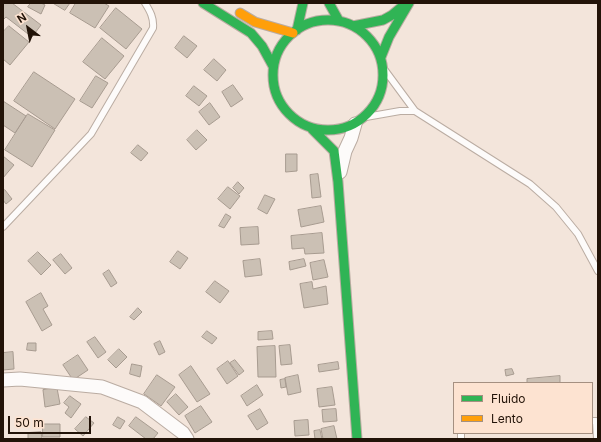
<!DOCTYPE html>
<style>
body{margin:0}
#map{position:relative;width:601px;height:442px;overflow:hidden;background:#f3e5db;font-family:Inter,sans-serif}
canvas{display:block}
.frame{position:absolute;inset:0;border:4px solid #221308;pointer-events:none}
.legend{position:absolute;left:453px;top:382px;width:140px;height:52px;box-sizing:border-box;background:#fde3d1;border:1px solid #a59081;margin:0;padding:5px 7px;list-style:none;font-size:12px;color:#221308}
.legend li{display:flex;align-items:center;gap:8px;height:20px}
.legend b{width:20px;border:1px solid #a59081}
.north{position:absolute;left:8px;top:8px;width:40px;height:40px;-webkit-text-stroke:3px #fde3d1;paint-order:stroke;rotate:328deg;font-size:11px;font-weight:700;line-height:16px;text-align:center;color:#221308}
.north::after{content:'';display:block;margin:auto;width:14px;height:18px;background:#221308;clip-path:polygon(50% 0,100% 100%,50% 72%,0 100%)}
.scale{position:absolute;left:8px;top:416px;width:83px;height:18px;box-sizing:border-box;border:2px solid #221308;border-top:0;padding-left:5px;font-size:12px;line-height:14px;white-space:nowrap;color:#221308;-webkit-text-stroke:3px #fde3d1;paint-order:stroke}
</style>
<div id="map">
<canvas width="601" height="442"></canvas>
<div class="frame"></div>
<ul class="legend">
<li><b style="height:5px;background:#30b455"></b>Fluido</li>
<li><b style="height:5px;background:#ff9f0a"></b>Lento</li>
</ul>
<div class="north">N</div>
<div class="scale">50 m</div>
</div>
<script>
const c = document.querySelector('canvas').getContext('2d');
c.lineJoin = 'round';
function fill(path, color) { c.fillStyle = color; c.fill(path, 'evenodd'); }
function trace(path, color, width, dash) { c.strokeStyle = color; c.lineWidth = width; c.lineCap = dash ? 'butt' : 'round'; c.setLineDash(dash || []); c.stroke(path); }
const building = new Path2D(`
 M3,3H12L41,25L32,37L6,17L3,20Z
 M31,3H41L45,5L41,14L28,7Z
 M53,3H70L65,10Z
 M76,3H104L109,6L95,28L70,13Z
 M116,8L142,29L126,49L100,28Z
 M9,26L29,42L10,65L3,59V32Z
 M184,36L197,46L187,58L175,48Z
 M102,38L124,56L105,79L83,62Z
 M214,59L226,70L217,81L204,70Z
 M34,72L75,99L55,129L14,101Z
 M96,76L108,83L92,108L80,101Z
 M233,85L243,99L231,107L222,92Z
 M194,86L207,96L199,106L186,96Z
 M3,101L26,116L15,133L3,125Z
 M210,103L220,117L209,125L199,112Z
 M28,114L55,130L32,167L5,150Z
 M197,130L207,140L196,150L187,140Z
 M138,145L148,153L141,161L131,153Z
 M286,154H297V171L286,172Z
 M3,156L14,165L3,178Z
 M318,174L321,197L312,198L310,175Z
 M238,182L244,188L239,194L233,188Z
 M228,187L240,196L230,209L218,199Z
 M5,190L12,199L6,204L3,200V191Z
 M265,195L275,199L267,214L258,209Z
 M321,206L324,222L301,227L298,210Z
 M226,214L231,217L224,228L219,226Z
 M258,227L259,244L241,245L240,228Z
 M322,233L324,253L305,254L304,248L292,249L291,236Z
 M178,251L188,258L180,269L170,262Z
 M38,252L51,265L41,275L28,261Z
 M61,254L72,268L65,274L53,260Z
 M260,259L262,275L245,277L243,261Z
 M304,259L306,266L290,270L289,262Z
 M324,260L328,277L313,280L310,263Z
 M109,270L117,283L111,287L103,274Z
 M215,281L229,291L220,303L206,292Z
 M312,282L313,289L326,286L328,304L304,308L300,284Z
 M41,293L48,306L43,309L52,325L42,331L26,302Z
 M138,308L142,312L134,320L130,317Z
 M207,331L217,338L212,344L202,337Z
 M272,331L273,339L258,340V332Z
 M95,337L106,352L98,358L87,342Z
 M160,341L165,352L159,355L154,344Z
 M28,343H36V351L27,350Z
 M290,345L292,364L281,365L279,346Z
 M275,346L276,377H258L257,347Z
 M119,349L127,357L116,368L108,360Z
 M13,352L14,369L3,370V353Z
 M78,355L88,370L73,380L63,365Z
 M235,360L244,371L239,375L230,363Z
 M228,361L238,376L227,384L217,369Z
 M338,362L339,369L319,372L318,365Z
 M132,364L142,366L140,377L130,374Z
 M191,366L210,394L197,402L179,375Z
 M512,369L514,374L506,376L505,370Z
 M157,375L175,387L161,406L144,394Z
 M298,375L301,392L288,395L285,378Z
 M560,376V383H527V379Z
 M285,379L286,387L281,388L280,380Z
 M257,385L263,395L247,406L241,396Z
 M332,387L335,405L319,407L317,389Z
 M57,388L60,404L45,407L43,390Z
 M176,394L188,407L179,415L167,402Z
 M70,396L81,404L71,418L65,413L69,407L64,403Z
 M201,406L212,422L195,433L185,416Z
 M260,409L268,423L257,430L248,416Z
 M336,409L337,421L323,422L322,410Z
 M86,417L94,423L83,436L75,429Z
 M118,417L125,421L120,429L113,425Z
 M136,417L158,433L153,439H146L129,426Z
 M308,420L309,435L295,436L294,421Z
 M43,424H60V437H43Z
 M334,426L337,439H323L321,429Z
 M320,430L322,439H315L314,431Z
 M41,432L42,439H28V433Z`);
const lane = new Path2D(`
 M384,69L415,111L530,184L556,207L578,234L598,271
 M366,117L400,111H415
 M3,227L91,134L153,28C154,18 150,11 145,3
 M592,421H596L597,439
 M461,439V433`);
const street = new Path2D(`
 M340,172L345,151L351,138L355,124
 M3,380L20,379L102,387L142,402L183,433L187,439`);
const fast = new Path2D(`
 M203,3L251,33L262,46L273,66
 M329,3L339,21
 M273 75a55 55 0 1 1 110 0a55 55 0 1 1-110 0Z
 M353,26L383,20L392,15L404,5
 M297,30L303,3
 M381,57L389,37L409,3
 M312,129L334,151L338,182L357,439`);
const slow = new Path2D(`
 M240,13L255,22L293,33`);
fill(building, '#cbc0b4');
trace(building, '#a79b90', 1);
trace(lane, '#baaca2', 8);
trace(street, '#baaca2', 15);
trace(fast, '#baaca2', 11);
trace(slow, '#baaca2', 11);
trace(lane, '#fdfbfa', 6);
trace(street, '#fdfbfa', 13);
trace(fast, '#30b455', 9);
trace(slow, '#ff9f0a', 9);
</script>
